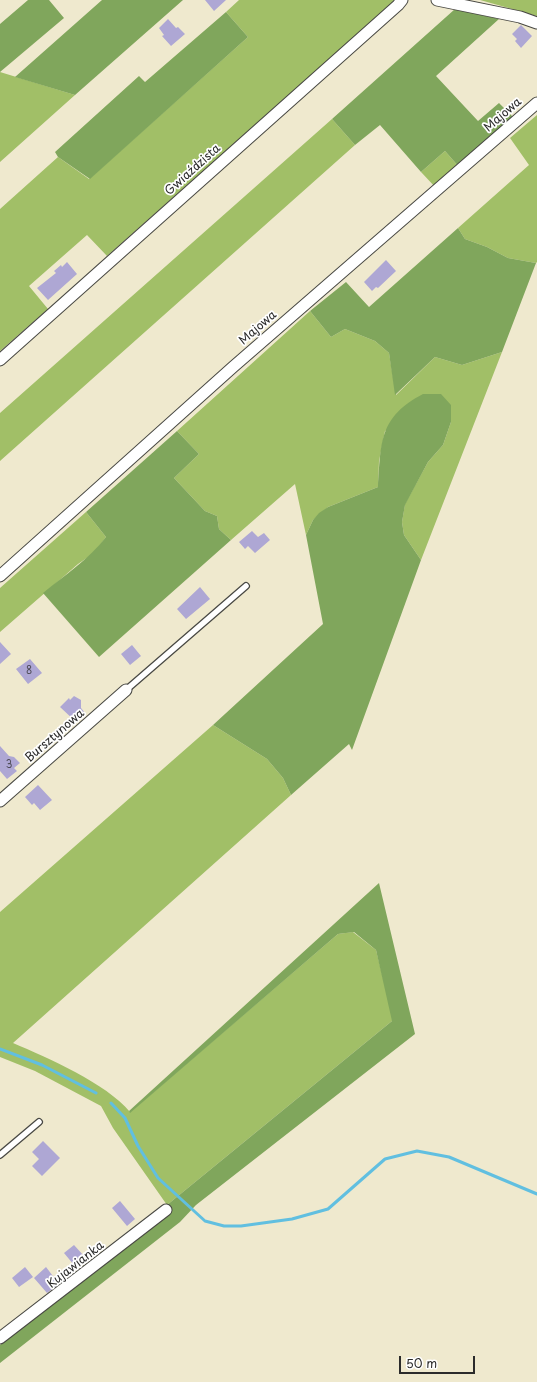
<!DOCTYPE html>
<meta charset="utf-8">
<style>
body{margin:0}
#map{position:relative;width:537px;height:1382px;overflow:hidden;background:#efe9ce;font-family:"Playpen Sans",sans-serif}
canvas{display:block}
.scale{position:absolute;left:399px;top:1356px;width:76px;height:18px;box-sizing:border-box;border:2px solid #2b2b2b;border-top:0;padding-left:5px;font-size:12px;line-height:14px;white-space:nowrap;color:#2b2b2b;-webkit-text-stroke:3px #fff;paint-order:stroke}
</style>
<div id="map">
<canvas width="537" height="1382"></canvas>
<div class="scale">50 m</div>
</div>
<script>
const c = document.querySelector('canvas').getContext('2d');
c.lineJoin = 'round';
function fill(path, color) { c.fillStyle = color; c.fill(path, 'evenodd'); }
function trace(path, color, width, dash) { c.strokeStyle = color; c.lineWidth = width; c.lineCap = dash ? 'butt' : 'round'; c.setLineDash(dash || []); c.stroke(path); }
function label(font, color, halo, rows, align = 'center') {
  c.font = font + ' "Playpen Sans",sans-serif'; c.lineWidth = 3.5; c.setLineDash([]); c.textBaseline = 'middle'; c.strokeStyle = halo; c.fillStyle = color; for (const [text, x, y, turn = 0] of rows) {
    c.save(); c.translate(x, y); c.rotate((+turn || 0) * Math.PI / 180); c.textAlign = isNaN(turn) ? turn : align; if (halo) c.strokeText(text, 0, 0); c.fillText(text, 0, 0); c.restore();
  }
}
const green = new Path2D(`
 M239,0H396L107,256L87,235L29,286L48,309L0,351V209L58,157L89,179L248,37L226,12Z
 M480,0H537V16Z
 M0,72L75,95L0,162Z
 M537,115V262L536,263L508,258L487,247L465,239L458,228L529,165L510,138Z
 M332,119L355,145L0,461V413Z
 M445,151L459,167L436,188L421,172Z
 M310,311L331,337L345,329L375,341L389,353L396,395L435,357L462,365L502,352L421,560L404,535L402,522L405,504L428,462L443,445L451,422V405L385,431L379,461L378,487L328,507L313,520L306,535L295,484L231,540L219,529L217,516L205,511L174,478L199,454L177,431Z
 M86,512L106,537L94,553L78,564L0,632V588Z
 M213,725L267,759L283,778L291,795L13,1043C48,1058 106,1083 130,1112L338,934L353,932L376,950L393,1018L392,1021L167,1205L113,1128L101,1106L35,1071L0,1057V912Z`);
const forest = new Path2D(`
 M28,0H49L64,18L0,72V24Z
 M102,0H183L75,95L15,77Z
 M455,9L499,19L436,76L478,121L499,103L514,118L459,167L445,151L421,172L380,125L355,145L332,119Z
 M226,12L248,37L90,179L58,157L55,152L139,76L145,82Z
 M458,228L465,239L487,247L508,258L536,263L502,352L462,365L435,357L395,395L389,353L375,341L345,329L331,337L310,311L346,282L369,307Z
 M423,394H441L451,405V422L443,445L428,462L405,505L402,522L404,535L421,560L352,750L349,744L291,795L283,778L267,759L213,725L323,624L306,535L313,520L319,513L328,507L378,487C381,442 379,417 423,394Z
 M177,431L199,454L174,478L205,511L217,516L219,529L231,540L99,657L43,593C65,575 89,559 106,537L86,512Z
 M379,883L415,1034L196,1205L180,1222L0,1363V1345L171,1212L167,1205L392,1021L376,950L354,932L338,934L130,1113L129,1111Z`);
const stream = new Path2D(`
 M0,1049L42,1065L96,1093
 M111,1103L125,1118L138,1146L158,1178L205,1221L224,1226H241L292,1219L328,1209L385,1159L417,1151L449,1157L537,1194`);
const building = new Path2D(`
 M205,0H226L214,11Z
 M168,19L176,28L178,27L185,34L171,46L162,36L164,35L159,28Z
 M521,25L532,36L521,48L515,41L517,39L512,34Z
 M386,260L396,271L378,288L376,287L372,291L364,282Z
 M67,262L77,274L48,300L37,288L56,273L54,271L61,265L62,267Z
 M252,531L258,537L264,533L270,540L255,553L248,546L245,549L239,542Z
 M200,587L210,599L186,619L177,609Z
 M0,642L11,654L0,664Z
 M132,645L141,656L130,665L121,654Z
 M30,659L42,673L28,684L16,669Z
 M74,696L81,700V708L85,713L75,721L60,707L69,698L70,700Z
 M0,746L9,756L14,757L20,763L14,768L17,771L7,779L0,771Z
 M38,785L52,800L40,810L34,803L32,805L25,797Z
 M43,1141L60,1158L42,1176L32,1166L39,1159L32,1152Z
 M120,1201L135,1219L127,1226L112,1208Z
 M74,1245L84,1256L74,1265L64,1253Z
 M25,1267L33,1277L19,1287L12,1278Z
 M46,1267L59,1284L47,1293L34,1278Z`);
const service = new Path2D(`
 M126,690L246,586
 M0,1155L39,1122`);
const minor = new Path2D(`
 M437,0L520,17L537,23
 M0,360L398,5L402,0
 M0,576L233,367L537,103
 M0,801L126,690
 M0,1338L166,1210`);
const numberNames = [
 ["8",29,671],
 ["3",9,765]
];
const streetNames = [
 ["Majowa",503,115,-41],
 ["Gwiaździsta",193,170,-42],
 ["Majowa",258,328,-41],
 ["Bursztynowa",55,736,-41],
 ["Kujawianka",76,1265,-38]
];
fill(green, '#a1bf67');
fill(forest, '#80a65c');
trace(stream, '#61bfe0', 3);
fill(building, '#aea7d4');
trace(service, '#484843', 8);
trace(minor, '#484843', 13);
trace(service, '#fff', 5.5);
trace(minor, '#fff', 11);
label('10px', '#4c4a55', null, numberNames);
label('12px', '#2b2b2b', '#fff', streetNames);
</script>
